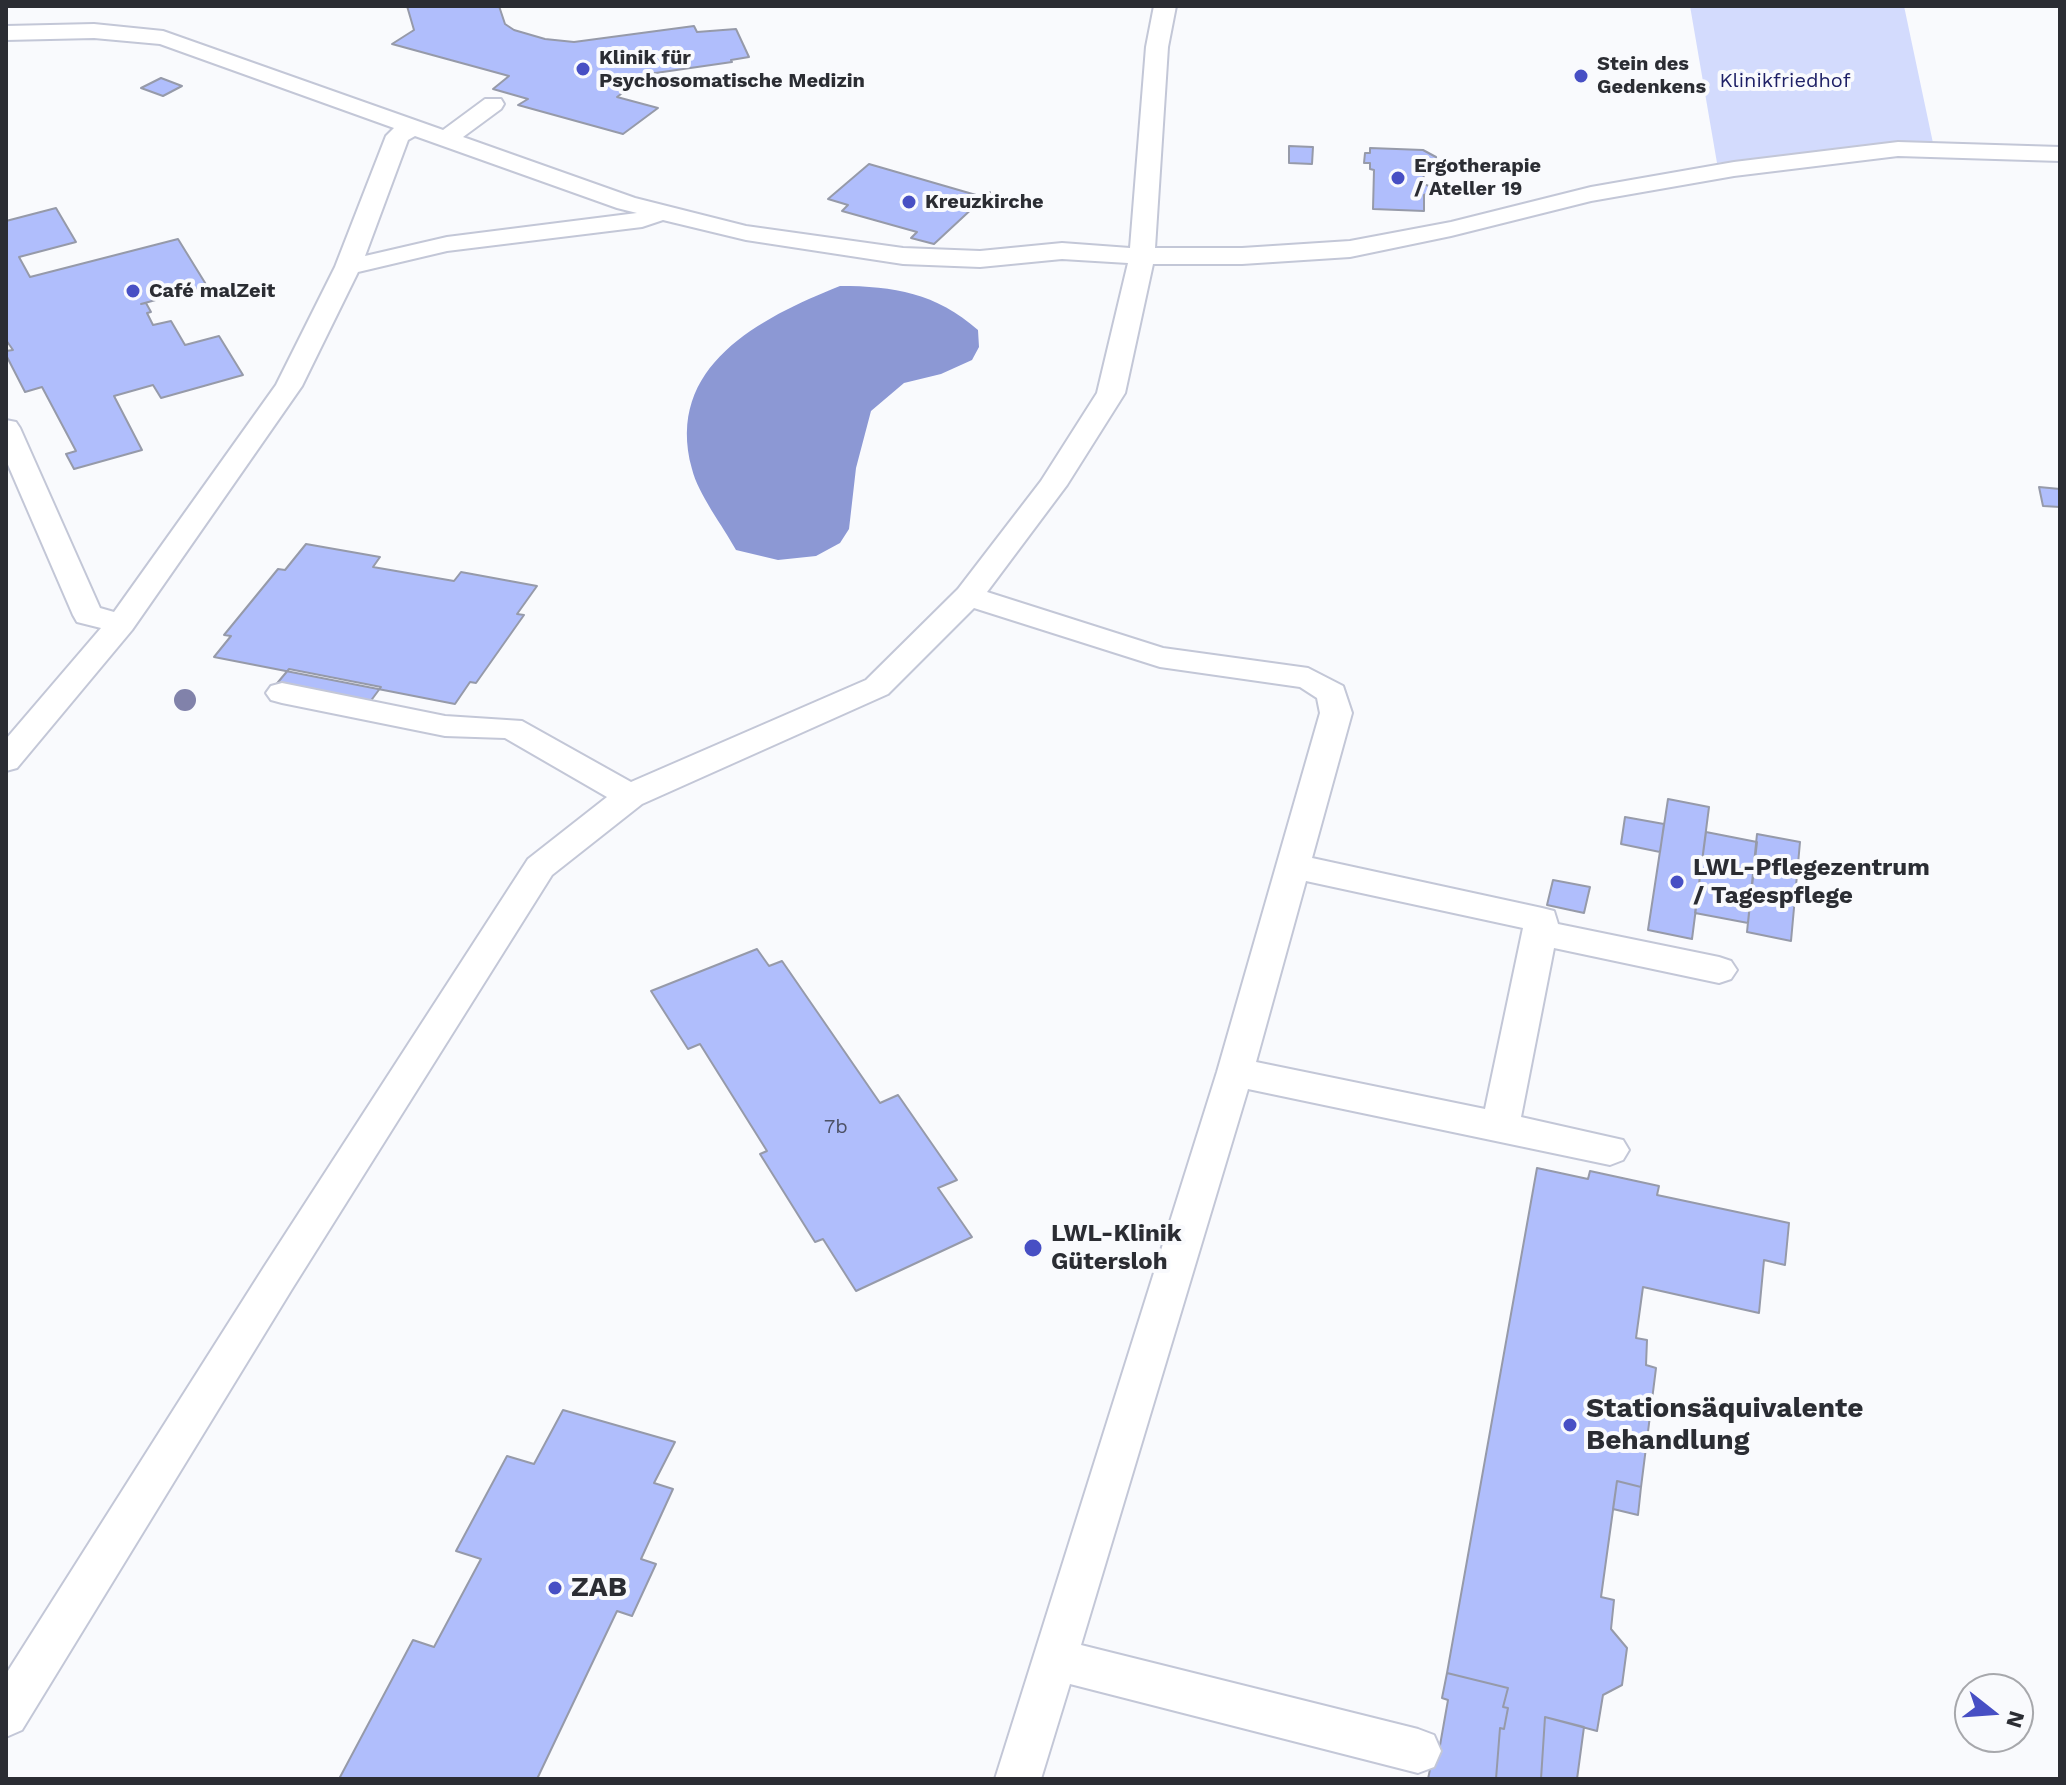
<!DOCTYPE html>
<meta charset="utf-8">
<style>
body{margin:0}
#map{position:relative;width:2066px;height:1785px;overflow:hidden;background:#f9fafd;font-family:"Work Sans",sans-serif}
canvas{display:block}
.frame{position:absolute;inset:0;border:8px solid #2b2d33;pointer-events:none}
.north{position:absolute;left:1954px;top:1673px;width:80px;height:80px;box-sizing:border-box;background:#f9fafd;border:2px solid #a7a8ac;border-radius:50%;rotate:107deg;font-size:22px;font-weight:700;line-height:32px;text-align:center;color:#2b2d33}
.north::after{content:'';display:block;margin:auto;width:28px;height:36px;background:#474fc4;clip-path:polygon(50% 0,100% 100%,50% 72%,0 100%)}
</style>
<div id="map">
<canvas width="2066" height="1785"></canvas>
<div class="frame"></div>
<div class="north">N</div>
</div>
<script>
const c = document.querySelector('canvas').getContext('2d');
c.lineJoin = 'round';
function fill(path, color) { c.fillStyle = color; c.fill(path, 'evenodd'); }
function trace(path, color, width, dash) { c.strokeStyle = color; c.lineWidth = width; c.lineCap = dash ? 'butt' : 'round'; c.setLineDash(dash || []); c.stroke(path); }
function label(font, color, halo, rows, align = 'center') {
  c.font = font + ' "Work Sans",sans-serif'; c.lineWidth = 8; c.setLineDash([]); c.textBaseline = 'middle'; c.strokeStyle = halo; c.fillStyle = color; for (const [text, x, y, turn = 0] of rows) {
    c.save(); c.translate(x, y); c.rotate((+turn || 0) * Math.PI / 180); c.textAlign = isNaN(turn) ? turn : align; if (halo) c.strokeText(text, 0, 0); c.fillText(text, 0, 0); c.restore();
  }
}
const green = new Path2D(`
 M1690,6H1904L1933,143L1893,142L1717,163Z`);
const water = new Path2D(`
 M840,286C894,286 936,293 978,330L979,347L972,360L941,374L904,383L871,411L856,468L849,529L840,543L816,556L778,560L736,550C723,526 698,494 692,469C664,366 760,318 840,286Z`);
const building = new Path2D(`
 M407,6H499L505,24L514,30L545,39L574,42L694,26L697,32L736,29L749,57L731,60L732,62L621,78L614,84L629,88L617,97L658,108L623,134L518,105L528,99L493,89L509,76L392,44L414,30Z
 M161,78L182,86L163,96L141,88Z
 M1289,146L1313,147L1312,164L1289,163Z
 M1370,148L1423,150L1436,157L1437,166L1424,172L1423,184L1429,186V193L1424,195V211L1373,209L1374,170L1370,169V163H1364L1365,153H1370Z
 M869,164L983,197L990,192L934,244L911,238L917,232L842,211L848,205L828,199Z
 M56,208L76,242L19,257L30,277L178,239L207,286L141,304L146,303L151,312L147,313L153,325L171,321L185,345L219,336L243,375L161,398L153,385L114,396L142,450L74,469L66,454L76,451L42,387L25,392L6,355V351L13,350L6,340V221Z
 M2039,487L2060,489V507L2043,506Z
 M306,544L380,557L373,567L454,581L461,572L537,586L517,614L524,615L476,683L470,682L455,704L214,657L231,636L224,635L278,569L285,570Z
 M289,669L381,687L367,706L274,687Z
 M1668,799L1709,807L1692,939L1648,930Z
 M1625,817L1664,824L1660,852L1621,844Z
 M1706,832L1757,842L1748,923L1695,913Z
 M1757,834L1800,842L1791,941L1747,932Z
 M1553,880L1590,887L1584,913L1547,905Z
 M757,949L769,966L782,961L880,1103L898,1095L957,1180L938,1188L972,1237L856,1291L823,1239L815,1242L760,1154L767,1151L700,1044L688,1049L651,991Z
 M1537,1168L1588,1179L1590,1171L1659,1186L1657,1195L1789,1223L1785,1265L1764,1260L1759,1313L1643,1287L1636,1338L1647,1340L1646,1365L1656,1368L1641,1487L1617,1481L1601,1597L1614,1600L1611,1629L1627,1648L1622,1685L1603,1695L1597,1731L1545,1717L1541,1779H1496L1500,1728L1504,1729L1508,1708L1503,1707L1508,1688L1447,1673Z
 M563,1410L675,1442L654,1483L673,1489L641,1559L656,1564L632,1616L617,1611L537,1779H339L413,1640L434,1647L481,1559L456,1551L507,1456L534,1464Z
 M1617,1481L1641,1487L1638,1515L1613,1509Z
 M1447,1673L1508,1688L1503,1707L1508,1708L1504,1729L1500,1728L1496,1779H1428L1434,1750L1439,1751L1448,1700L1442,1698Z
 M1545,1717L1584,1727L1577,1779H1541Z`);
const lane = new Path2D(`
 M1154,6H1176L1168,47L1155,248H1242L1350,241L1451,222L1591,187L1734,162L1898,142L2060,147V161L1898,156L1734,176L1591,201L1451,236L1350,257L1242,264H1153L1125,393L1067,485L987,592L1163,648L1308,668L1343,686L1352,713L1312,858L1542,908L1554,911L1558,924L1719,957L1731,961L1737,970L1731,979L1719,983L1554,948L1521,1117L1623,1140L1629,1150L1623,1160L1610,1165L1248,1089L1081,1645L1418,1729L1434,1735L1441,1751L1434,1767L1418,1773L1070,1684L1041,1779H995L1217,1072L1320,713L1317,698L1300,687L1160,667L974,608L888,694L642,804L552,875L292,1289L22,1730L6,1737V1674L264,1267L528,859L607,797L505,738L445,736L282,703L271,700L266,693L271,686L282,683L445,716L522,721L631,782L866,680L958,589L1041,481L1097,393L1128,263L1062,259L980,267L903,264L746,240L663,220L642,227L447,251L358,272L302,386L132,630L17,768L6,771V739L101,628L77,622L73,615L6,460V420L16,422L20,428L100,608L114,612L276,385L335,267L386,136L394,128L160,44L94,38L6,40V26L94,24L163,31L443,130L485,99H501L504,104L501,109L463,137L635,198L746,226L903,248L980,251L1062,243L1130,248L1146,47ZM415,136L617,208L637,213L447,237L365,256L408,140ZM1306,881L1523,928L1485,1109L1256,1062Z`);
const trees = [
 [185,700]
];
const markers = [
 [583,69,8,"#474fc4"],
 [1581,76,8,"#474fc4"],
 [1398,178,8,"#474fc4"],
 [909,202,8,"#474fc4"],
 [133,291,8,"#474fc4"],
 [1677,882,8,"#474fc4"],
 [1033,1248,10,"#474fc4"],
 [1570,1425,8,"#474fc4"],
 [555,1588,8,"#474fc4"]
];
const farPoinames = [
 ["Klinik für",599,58],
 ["Psychosomatische Medizin",599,81],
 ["Stein des",1597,64],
 ["Gedenkens",1597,87],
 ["Ergotherapie",1414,166],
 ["/ Ateller 19",1414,189],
 ["Kreuzkirche",925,202],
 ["Café malZeit",149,291]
];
const farParknames = [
 ["Klinikfriedhof",1785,81]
];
const numberNames = [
 ["7b",836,1127]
];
const poiNames = [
 ["LWL-Pflegezentrum",1693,868],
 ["/ Tagespflege",1693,896],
 ["LWL-Klinik",1051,1234],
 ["Gütersloh",1051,1262]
];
const nearPoinames = [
 ["Stationsäquivalente",1586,1409],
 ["Behandlung",1586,1441],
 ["ZAB",571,1588]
];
fill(green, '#d3dbfd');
fill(water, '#8c98d4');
fill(building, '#b0befc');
trace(building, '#969aa9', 2);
trace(lane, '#c3c7d7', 4);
fill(lane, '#fff');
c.fillStyle = '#8182aa';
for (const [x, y] of trees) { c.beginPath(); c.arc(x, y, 11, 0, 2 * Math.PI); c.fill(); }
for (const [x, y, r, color] of markers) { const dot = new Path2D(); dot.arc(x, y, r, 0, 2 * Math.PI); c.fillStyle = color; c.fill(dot); trace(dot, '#f9fafd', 3); }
label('bold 20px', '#2b2d33', '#f9fafd', farPoinames, 'left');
label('20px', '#1e2066', '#f9fafd', farParknames);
label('20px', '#4c5165', null, numberNames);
label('bold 24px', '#2b2d33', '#f9fafd', poiNames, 'left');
label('bold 28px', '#2b2d33', '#f9fafd', nearPoinames, 'left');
</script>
